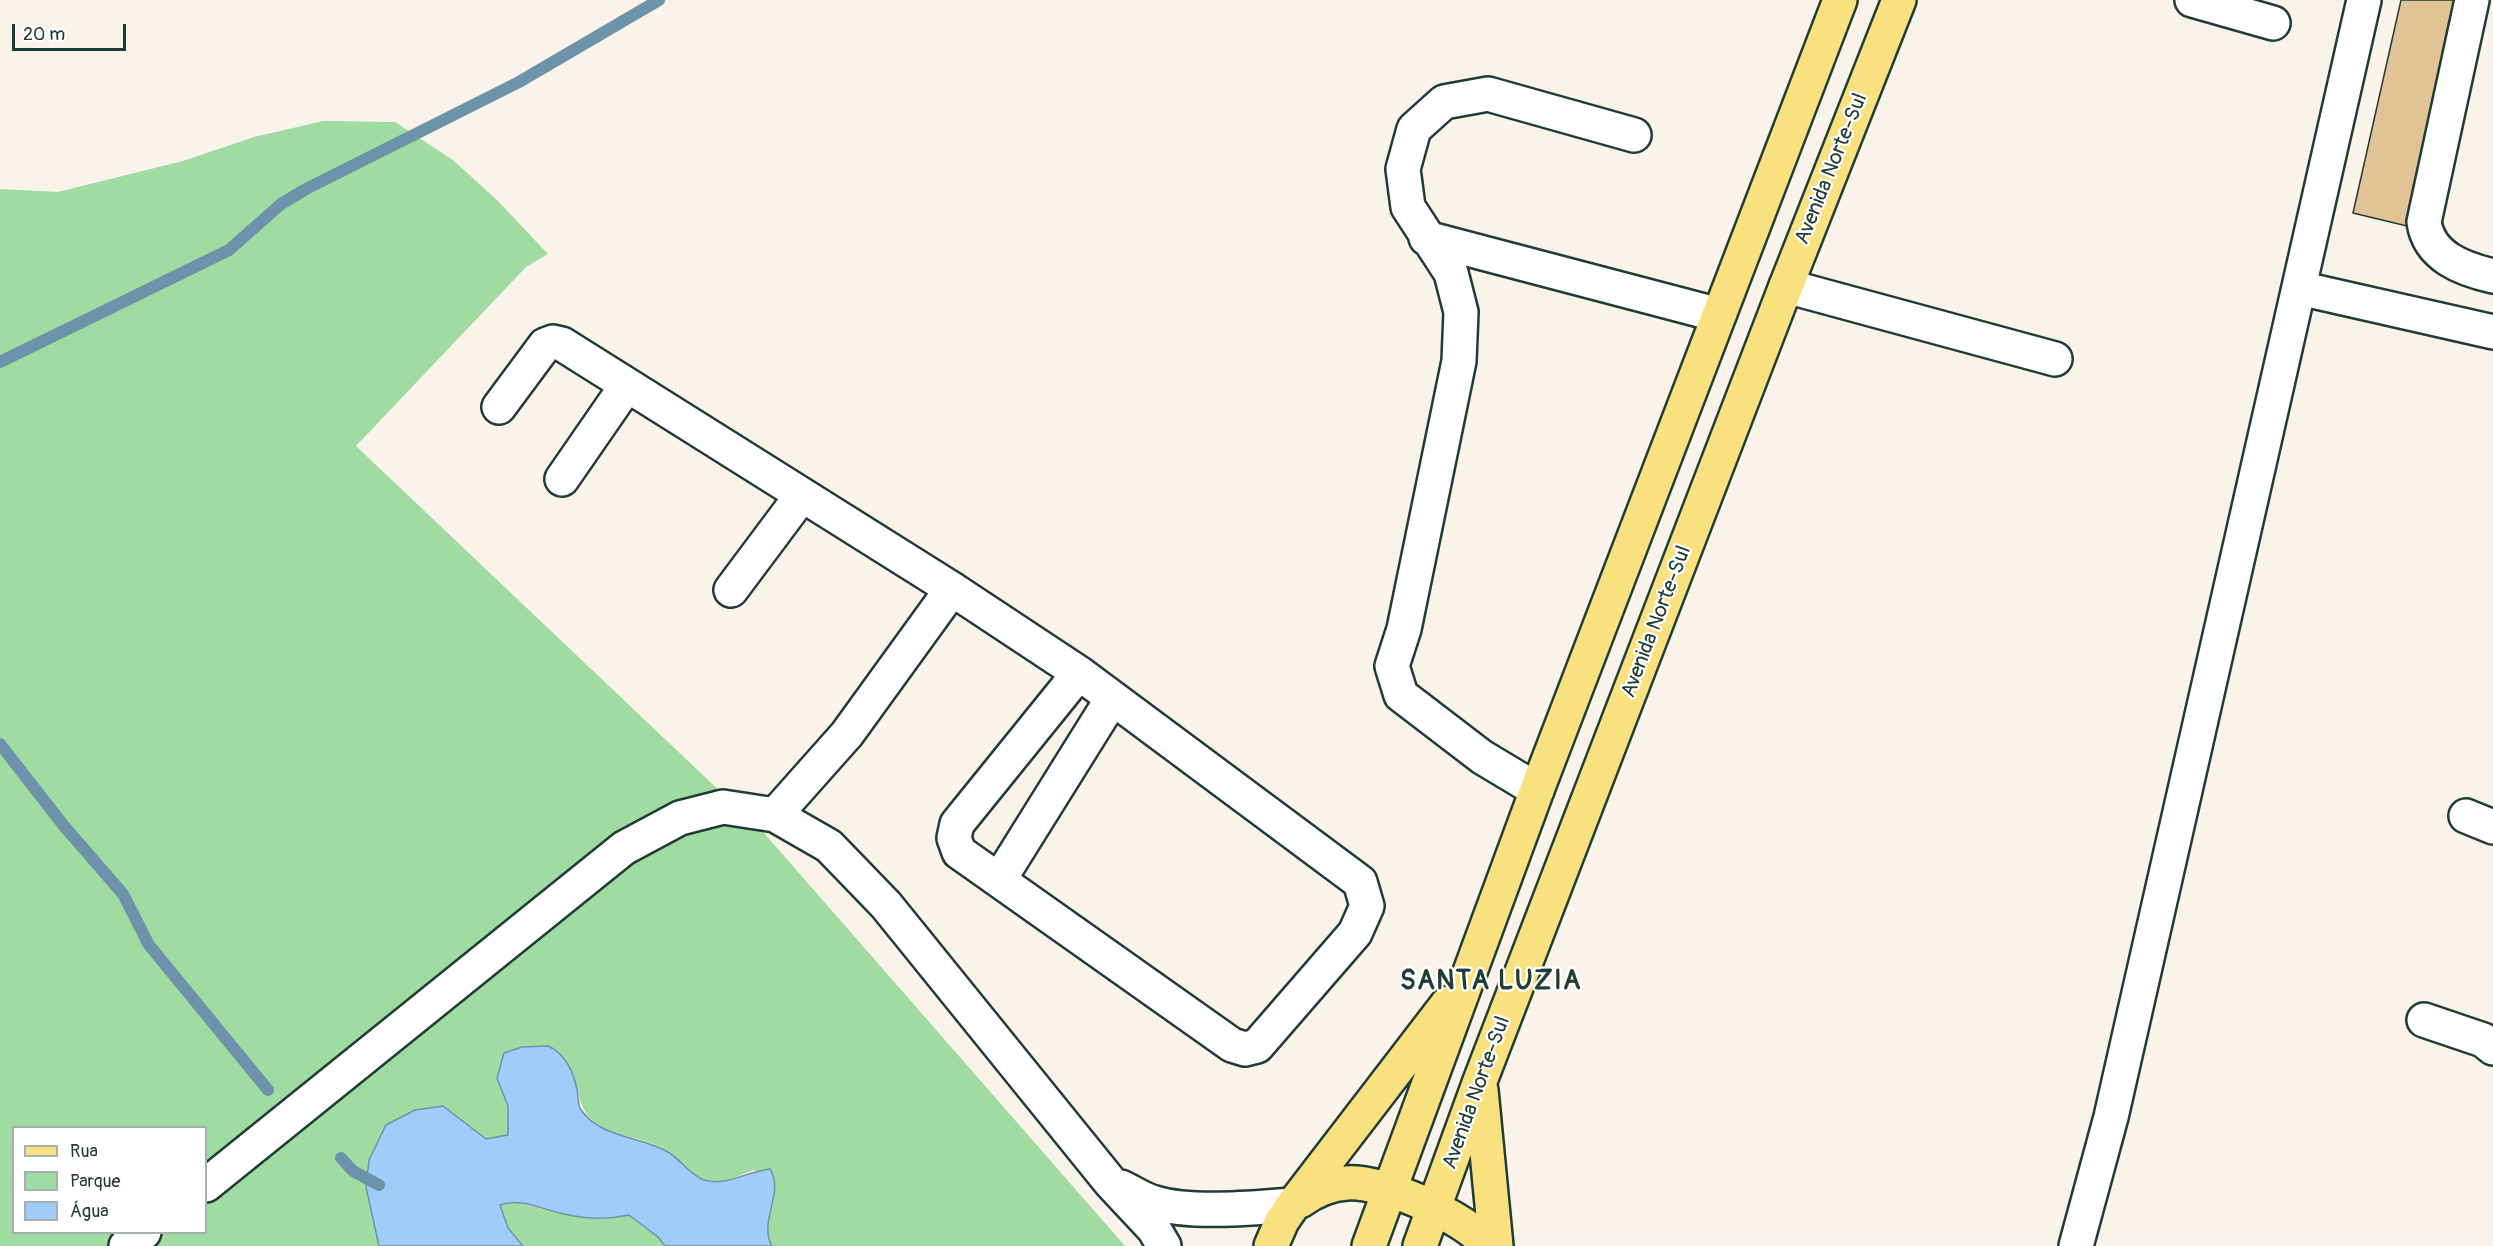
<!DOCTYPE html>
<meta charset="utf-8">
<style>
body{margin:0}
#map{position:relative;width:2493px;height:1246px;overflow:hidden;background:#f9f3ea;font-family:Pangolin,sans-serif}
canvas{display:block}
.legend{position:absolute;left:12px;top:1126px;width:195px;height:108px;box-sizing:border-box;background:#fff;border:2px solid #a5b1ae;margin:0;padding:8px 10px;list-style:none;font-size:18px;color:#1f3d34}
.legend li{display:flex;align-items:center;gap:12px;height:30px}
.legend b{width:30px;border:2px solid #a5b1ae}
.scale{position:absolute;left:12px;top:24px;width:114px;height:27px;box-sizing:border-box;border:3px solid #1f3d34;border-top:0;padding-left:8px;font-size:18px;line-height:21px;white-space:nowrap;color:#1f3d34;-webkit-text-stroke:4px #fff;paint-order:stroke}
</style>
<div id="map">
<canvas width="2493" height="1246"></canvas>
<ul class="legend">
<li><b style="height:8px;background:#fae180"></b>Rua</li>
<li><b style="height:16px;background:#a0dca2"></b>Parque</li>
<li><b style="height:16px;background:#9fccf9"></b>Água</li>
</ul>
<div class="scale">20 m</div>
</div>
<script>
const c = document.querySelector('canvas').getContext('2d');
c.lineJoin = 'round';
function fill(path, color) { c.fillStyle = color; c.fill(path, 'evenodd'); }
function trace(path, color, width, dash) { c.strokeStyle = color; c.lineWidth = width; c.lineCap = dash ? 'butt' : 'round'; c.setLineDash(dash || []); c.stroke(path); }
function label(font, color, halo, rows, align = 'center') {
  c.font = font + ' Pangolin,sans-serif'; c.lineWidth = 4.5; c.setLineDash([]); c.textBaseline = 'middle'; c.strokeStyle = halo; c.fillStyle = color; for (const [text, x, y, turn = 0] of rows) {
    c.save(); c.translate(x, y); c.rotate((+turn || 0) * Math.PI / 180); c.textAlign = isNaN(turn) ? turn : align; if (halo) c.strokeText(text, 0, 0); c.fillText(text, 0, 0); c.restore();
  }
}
const green = new Path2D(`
 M323,121L395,122L453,160L498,201L548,254L526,267L356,446L764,833L1125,1246H772C764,1231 769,1216 774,1201L754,1170C738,1176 723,1184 706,1181C692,1178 681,1160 670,1153C631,1127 585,1144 577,1086L497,1078L508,1106V1135L486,1139L443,1106L366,1187L379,1246H0V189L58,192L183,161L254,137ZM14,1128H206V1232H14Z
 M513,1201C551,1211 590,1224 629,1215L658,1237L665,1246H523L508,1228L500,1204Z`);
const water = new Path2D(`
 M548,1046C565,1053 574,1073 577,1090C578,1095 578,1103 580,1108C598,1138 641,1136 668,1152C680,1159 691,1176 704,1180C724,1187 749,1171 770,1169C785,1194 758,1221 772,1246H665L658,1237L629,1215C607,1220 586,1219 564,1214C543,1210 520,1197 500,1205L508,1228L523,1246H379L366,1187L369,1160L386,1125L415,1110L443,1106L486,1139L508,1135V1106L497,1078L504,1053L522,1047Z`);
const stream = new Path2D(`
 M0,362L229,250L281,204L306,189L519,82L659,0
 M0,744L64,826L123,894L149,945L268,1090
 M341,1158L353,1171L379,1185`);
const building = new Path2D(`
 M2401,0H2458L2407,226L2353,213Z`);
const minor = new Path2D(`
 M2192,0L2273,23
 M2472,0L2424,222C2429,257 2463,269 2493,276
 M1426,238L1719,315
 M1786,286L2055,359
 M2299,288L2493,332
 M499,407L545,345L553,342L562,344L952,589L1079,673L1360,882L1367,906L1355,933L1257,1046L1245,1049L1232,1045L959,852L954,838L957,824L1079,673
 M562,479L627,385
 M731,590L802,495
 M1537,790L1482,757L1401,695L1392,666L1404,629L1459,361L1461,312L1451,273L1408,207L1403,169L1414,129L1444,102L1488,94L1634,135
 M775,815L847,734L952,589
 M2466,816L2493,827
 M999,880L1112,699
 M2424,1020L2483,1040L2493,1048
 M206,1185L624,848L680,818L723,807L775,815L829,846L886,905L1111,1183L1154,1229L1164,1246
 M1121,1187C1132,1192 1143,1200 1155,1203C1191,1214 1255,1208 1293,1205
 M126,1246L144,1232
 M2076,1246L2111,1117L2364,0`);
const major = new Path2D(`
 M1481,1090L1496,1246
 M1300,1201C1314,1191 1329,1184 1347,1183C1381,1180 1468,1218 1488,1246
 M1271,1246L1282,1221L1293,1205L1448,1003
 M1369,1246L1537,790L1840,0
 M1420,1246L1480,1081L1786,286L1899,0`);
const streetNames = [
 ["Avenida Norte-Sul",1832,169,-68],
 ["Avenida Norte-Sul",1657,622,-69],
 ["Avenida Norte-Sul",1477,1093,-70]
];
const districtNames = [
 ["SANTA LUZIA",1491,982]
];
fill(green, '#a0dca2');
fill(water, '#9fccf9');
trace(water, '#6c93aa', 1.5);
trace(stream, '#6c93aa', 12);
fill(building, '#e1c395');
trace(building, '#1f3d34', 1.5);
trace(minor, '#1f3d34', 38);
trace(major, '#1f3d34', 38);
trace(minor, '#fff', 33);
trace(major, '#fae180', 33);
label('21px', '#1f3d34', '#fff', streetNames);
c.letterSpacing = '1.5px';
label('bold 27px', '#1f3d34', '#fff', districtNames);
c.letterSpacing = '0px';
</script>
